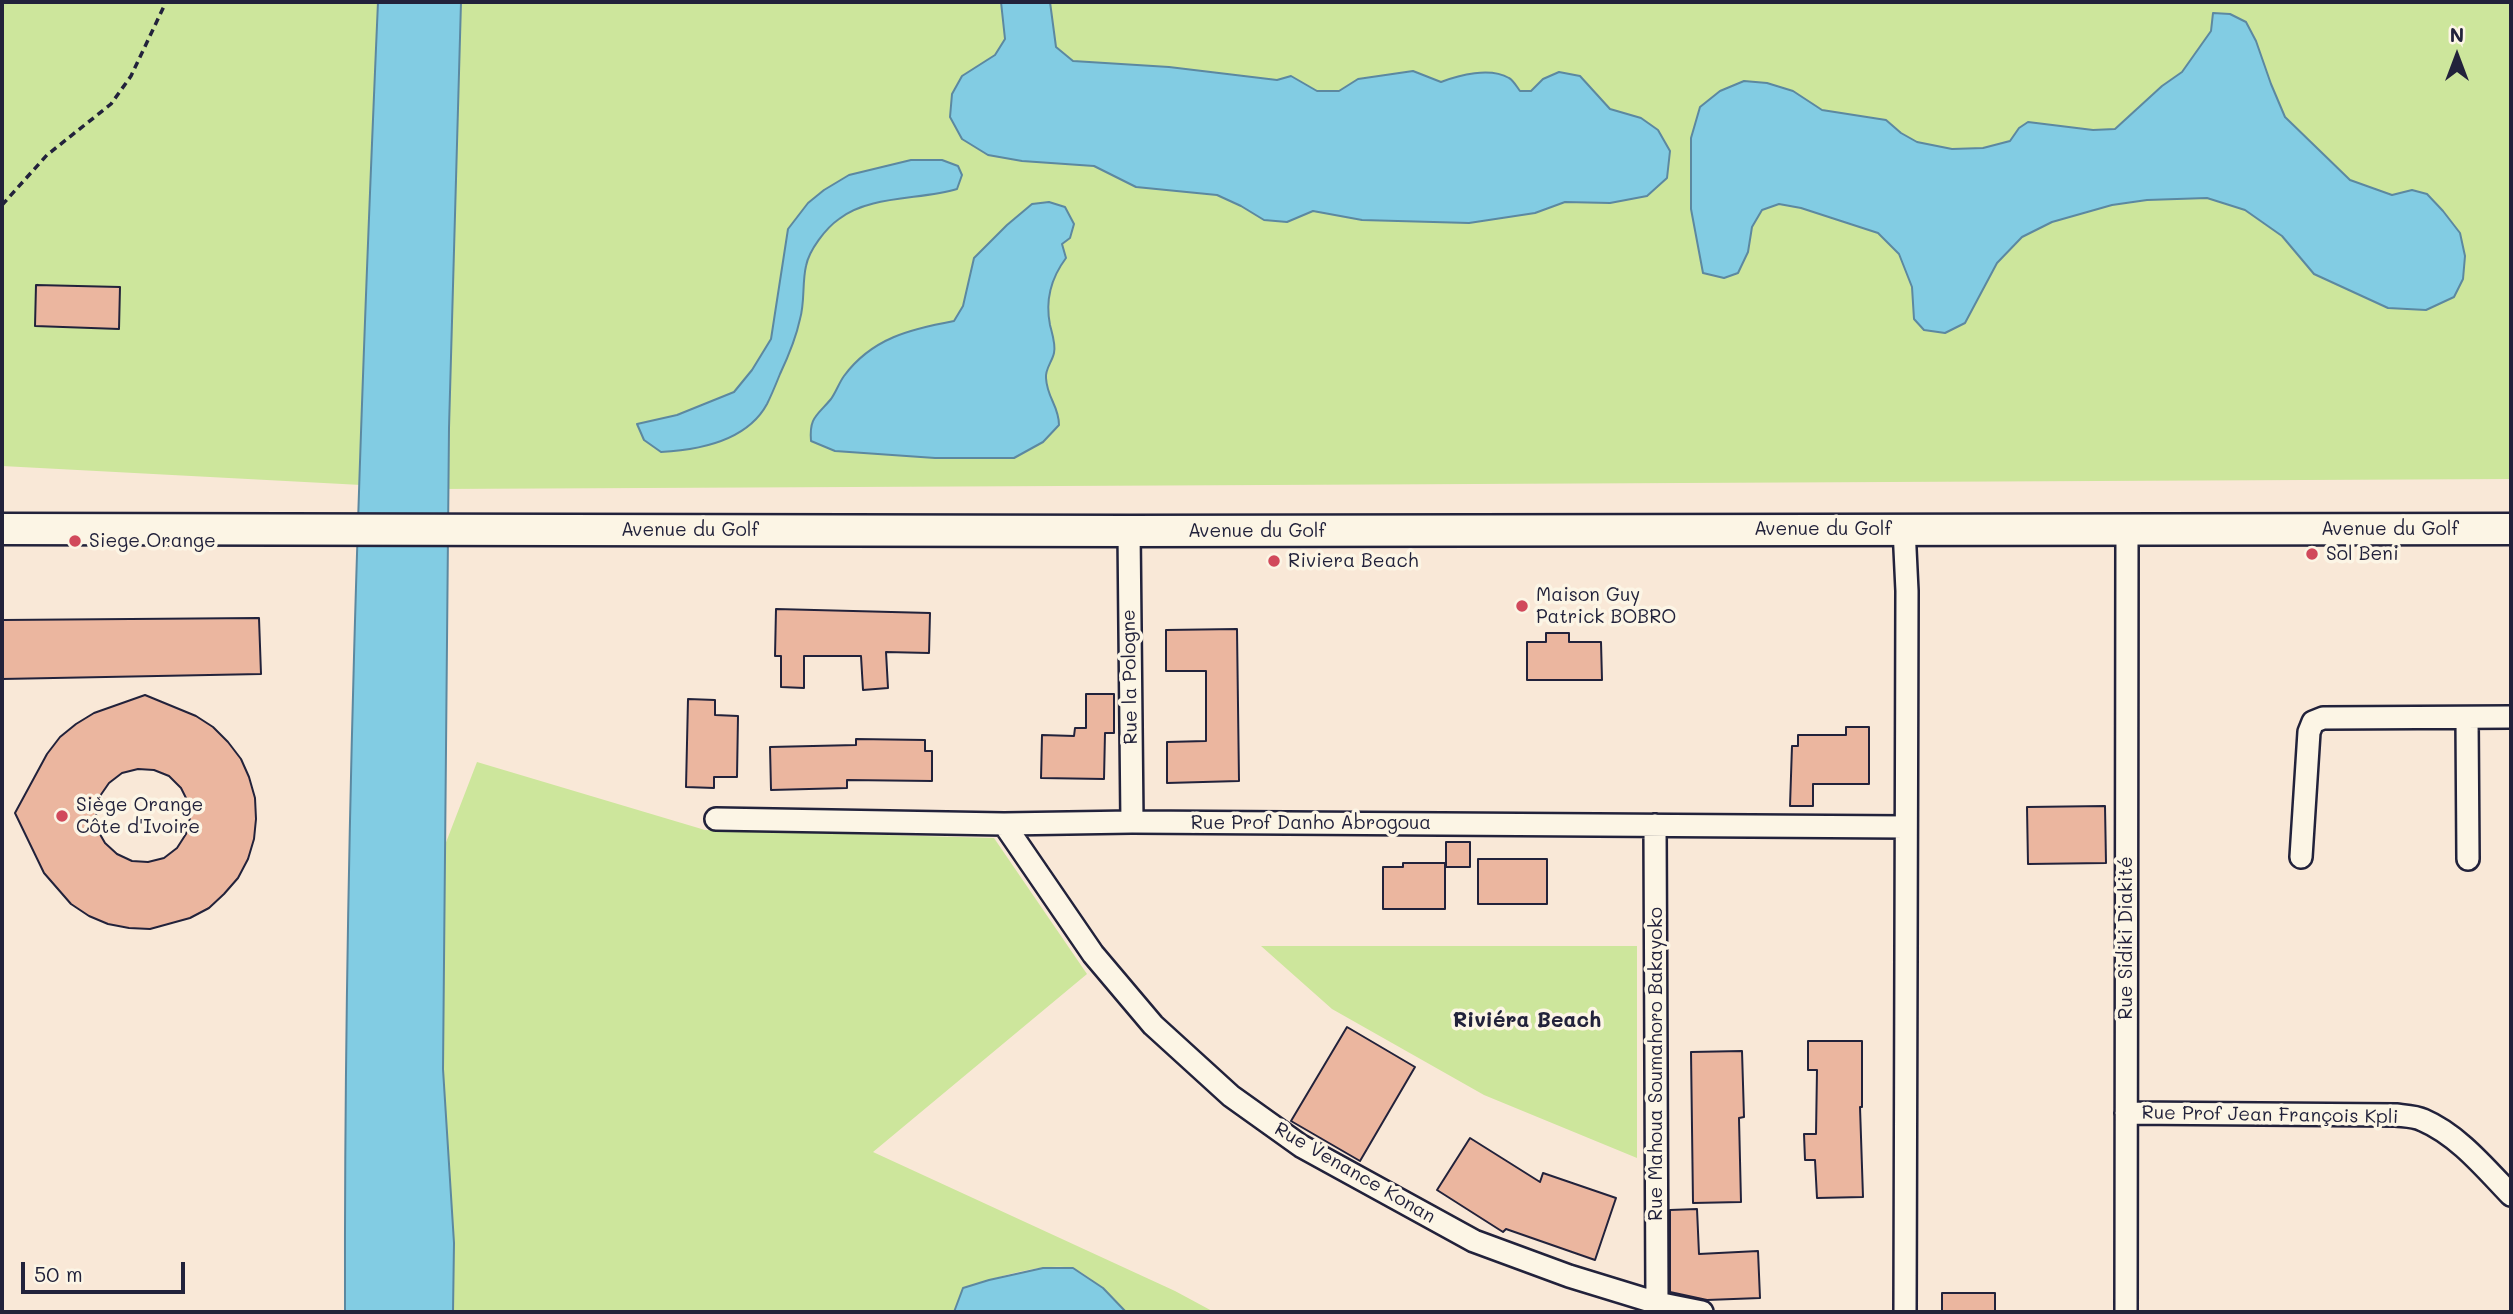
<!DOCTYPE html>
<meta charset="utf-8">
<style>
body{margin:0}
#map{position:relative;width:2513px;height:1314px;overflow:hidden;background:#f9e8d7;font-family:Mali,sans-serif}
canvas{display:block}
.frame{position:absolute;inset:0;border:4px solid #22223b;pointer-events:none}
.north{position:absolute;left:2422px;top:21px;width:70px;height:70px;-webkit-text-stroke:5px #fcf5e5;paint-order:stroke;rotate:0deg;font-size:19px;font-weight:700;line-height:28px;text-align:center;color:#22223b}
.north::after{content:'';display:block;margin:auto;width:24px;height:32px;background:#22223b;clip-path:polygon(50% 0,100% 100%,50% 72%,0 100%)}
.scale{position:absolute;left:21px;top:1262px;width:164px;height:32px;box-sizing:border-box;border:4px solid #22223b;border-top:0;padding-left:9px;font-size:21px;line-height:24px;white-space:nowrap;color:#22223b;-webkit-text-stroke:5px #fcf5e5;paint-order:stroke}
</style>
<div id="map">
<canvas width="2513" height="1314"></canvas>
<div class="frame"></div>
<div class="north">N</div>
<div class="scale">50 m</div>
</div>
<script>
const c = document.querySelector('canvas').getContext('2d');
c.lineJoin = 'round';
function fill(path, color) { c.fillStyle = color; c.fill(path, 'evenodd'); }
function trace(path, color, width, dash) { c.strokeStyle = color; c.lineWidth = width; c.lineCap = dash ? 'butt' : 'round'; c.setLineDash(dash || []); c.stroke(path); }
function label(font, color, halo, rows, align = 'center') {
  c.font = font + ' Mali,sans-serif'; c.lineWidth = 7; c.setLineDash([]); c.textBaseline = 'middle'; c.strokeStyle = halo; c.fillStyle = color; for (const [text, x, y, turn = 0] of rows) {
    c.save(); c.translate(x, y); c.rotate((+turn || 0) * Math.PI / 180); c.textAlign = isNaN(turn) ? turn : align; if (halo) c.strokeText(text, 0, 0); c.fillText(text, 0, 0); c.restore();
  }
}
const green = new Path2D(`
 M2,2H2511V479L437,489L2,466Z
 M477,762L705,830L994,838L1087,974L873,1152L1175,1291L1214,1312H1126C1114,1300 1088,1272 1071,1268C1041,1262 992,1279 963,1288L954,1312H453L454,1243L443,1069L445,845Z
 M1261,946H1637V1158L1484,1095L1332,1009Z`);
const water = new Path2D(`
 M378,2H461L449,428L443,1069L454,1243L453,1312H345C344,875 359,438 378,2Z
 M1001,2H1050L1056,47L1073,61L1169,67L1277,80L1291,76L1317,91H1339L1358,79L1413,71L1441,82C1459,75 1490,67 1509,78C1513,80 1517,87 1520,91H1531L1543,79L1559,72L1580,76L1610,109L1641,118L1658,130L1670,151L1667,178L1647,196L1610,203L1565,202L1535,213L1469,223L1362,220L1313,211L1287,222L1264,220L1241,206L1217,195L1136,187L1094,166L1022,161L988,155L962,139L950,117L952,94L962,76L995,55L1005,39Z
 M2213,13L2230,14L2246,22L2256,41L2271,84L2285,117L2350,180L2392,195L2412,190L2427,194L2443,211L2460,233L2465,256L2463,279L2454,297L2426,310L2388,308L2314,274L2282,236L2245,210L2207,198L2147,200L2112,205L2052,222L2022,237L1997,263L1965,323L1945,333L1924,330L1914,319L1912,287L1899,254L1878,233L1801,208L1779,204L1762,210L1752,227L1748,252L1738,273L1724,278L1703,273L1691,209V138L1700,107L1720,91L1744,81L1767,83L1793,91L1822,110L1886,120L1901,133L1917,142L1952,149L1983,148L2010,141L2019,128L2028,122L2093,130L2115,129L2162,86L2182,72L2211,31Z
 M911,160H942L958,166L962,175L957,189C922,200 869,195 839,219C826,228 809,250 806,266C802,283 805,302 800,319C796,338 788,357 780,374C776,384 772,394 767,404C747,441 699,450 661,452L644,440L637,424L677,415L734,392L752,370L771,339L788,229L808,203L824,190L849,175Z
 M1049,202L1065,207L1074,224L1070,238L1062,244L1066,258C1051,278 1045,300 1050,325C1052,333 1056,345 1054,353C1052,362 1045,369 1046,378C1047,398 1059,406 1059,425L1043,442L1014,458H935L835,451L811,441C809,417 817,416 831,399C836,392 839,383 844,376C872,338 911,329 954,321L963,306L974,258L1007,225L1032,204Z
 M1043,1268H1073L1103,1288L1126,1312H954L963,1288L989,1280Z`);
const building = new Path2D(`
 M36,285L120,287L119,329L35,326Z
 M776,609L930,613L929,653L886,652L888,688L863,690L861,656H804V688L781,687V656H775Z
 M259,618L261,674L2,679V620Z
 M1237,629L1239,781L1167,783V742L1206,741V671H1166V630Z
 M1546,633H1569V642H1601L1602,680H1527V642H1546Z
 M1086,694H1114V733H1105L1104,779L1041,778L1042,735L1074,736L1075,728H1086Z
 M145,695L196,716L213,727L228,742L241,759L249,777L255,798L256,819L254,839L248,859L238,878L224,894L209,908L190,918L150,929L129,928L108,924L89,916L71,904L44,873L15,813L47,754L60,737L76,724L94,713ZM138,769L154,770L169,776L181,788L188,802L190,818L186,834L177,848L164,858L148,862L132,861L117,854L105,843L97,829L96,812L100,796L109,783L122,773Z
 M688,699L715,700V715L738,716L737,777H714V788L686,787Z
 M1846,727H1869V784H1813V806H1790L1792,746H1798V735H1846Z
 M856,739L925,740V751H932V781L847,780V788L771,790L770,747L856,745Z
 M2105,806L2106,863L2028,864L2027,807Z
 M1446,842H1470V867H1446Z
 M1478,859H1547V904H1478Z
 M1403,863H1445V909H1383V867H1403Z
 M1347,1027L1415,1067L1360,1161L1291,1121Z
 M1808,1041H1862V1107H1860L1863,1197L1817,1198L1815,1160H1805L1804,1134H1816L1817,1070H1808Z
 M1742,1051L1744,1117L1739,1118L1741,1202L1693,1203L1691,1052Z
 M1470,1138L1540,1182L1543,1173L1616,1198L1595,1260L1506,1229L1503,1232L1437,1190Z
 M1697,1209L1699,1254L1758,1251L1760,1298L1707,1300L1670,1292V1210Z
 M1942,1293H1995V1312H1942Z`);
const path = new Path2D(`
 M2,205L47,155L111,104L131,76L166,2`);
const street = new Path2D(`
 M1904,528L1907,591L1905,1312
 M1129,531L1132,822
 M2467,718L2468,859
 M716,819L1004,824L1132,822L1906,827
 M1004,824L1093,954L1153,1025L1231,1096L1301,1146L1474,1241L1569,1276L1657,1303L1702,1312
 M1655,825L1657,1303
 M2301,857L2309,732L2313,722L2323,718L2511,717
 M2126,1113L2396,1115C2404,1116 2415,1116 2423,1120C2458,1135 2485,1168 2511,1195
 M2126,1312L2127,530`);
const secondary = new Path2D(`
 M2,529L1129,531L2511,529`);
const markers = [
 [75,541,7,"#d1495b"],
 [2312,554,7,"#d1495b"],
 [1274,561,7,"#d1495b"],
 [1522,606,7,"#d1495b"],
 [62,816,7,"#d1495b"]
];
const streetNames = [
 ["Avenue du Golf",1823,529],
 ["Avenue du Golf",2390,529],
 ["Avenue du Golf",690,530],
 ["Avenue du Golf",1257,531],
 ["Rue la Pologne",1130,677,-91],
 ["Rue Prof Danho Abrogoua",1311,823],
 ["Rue Sidiki Diakité",2126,938,-90],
 ["Rue Mahoua Soumahoro Bakayoko",1656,1064,-90],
 ["Rue Prof Jean François Kpli",2270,1115,1],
 ["Rue Venance Konan",1355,1173,30]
];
const poiNames = [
 ["Siege Orange",89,541],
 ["Sol Beni",2326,554],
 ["Riviera Beach",1288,561],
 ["Maison Guy",1536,595],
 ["Patrick BOBRO",1536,617],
 ["Siège Orange",76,805],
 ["Côte d'Ivoire",76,827]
];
const neighbourhoodNames = [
 ["Riviéra Beach",1527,1021]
];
fill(green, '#cde69c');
fill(water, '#82cce3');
trace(water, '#5c88a0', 2);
fill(building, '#ebb69f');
trace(building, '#22223b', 2);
trace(street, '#22223b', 26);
trace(secondary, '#22223b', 35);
trace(path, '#22223b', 3.5, [7, 5]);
trace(street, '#fcf5e5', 21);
trace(secondary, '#fcf5e5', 30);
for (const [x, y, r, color] of markers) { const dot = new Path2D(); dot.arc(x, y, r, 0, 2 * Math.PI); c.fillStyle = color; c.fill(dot); trace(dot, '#fcf5e5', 2.5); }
label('19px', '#22223b', '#fcf5e5', streetNames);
label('19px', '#22223b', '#fcf5e5', poiNames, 'left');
label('bold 21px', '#22223b', '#fcf5e5', neighbourhoodNames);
</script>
